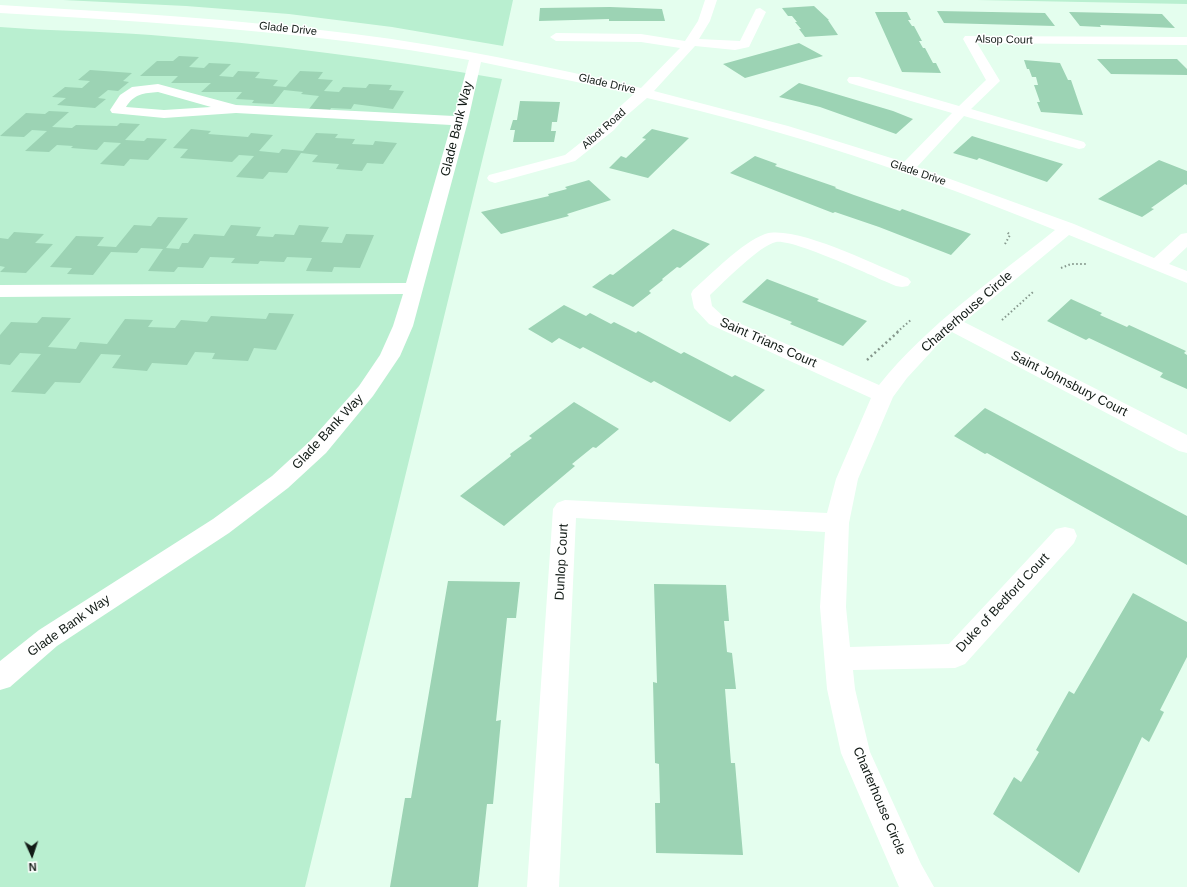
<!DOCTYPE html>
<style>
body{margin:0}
#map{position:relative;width:1187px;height:887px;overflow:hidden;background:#e4feee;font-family:Arial,sans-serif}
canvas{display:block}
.north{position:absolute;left:12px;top:835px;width:40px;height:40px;-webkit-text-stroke:3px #fff;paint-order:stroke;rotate:177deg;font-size:11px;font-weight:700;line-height:16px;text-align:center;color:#121b16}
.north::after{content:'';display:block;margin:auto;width:14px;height:18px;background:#121b16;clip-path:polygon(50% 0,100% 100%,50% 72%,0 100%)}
</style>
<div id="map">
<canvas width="1187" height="887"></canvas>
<div class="north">N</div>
</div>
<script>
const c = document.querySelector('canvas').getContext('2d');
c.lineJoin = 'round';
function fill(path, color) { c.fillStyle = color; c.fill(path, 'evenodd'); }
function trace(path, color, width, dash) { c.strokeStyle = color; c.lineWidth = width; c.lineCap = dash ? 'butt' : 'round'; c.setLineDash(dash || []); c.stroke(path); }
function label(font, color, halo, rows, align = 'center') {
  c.font = font + ' Arial,sans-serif'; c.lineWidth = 3; c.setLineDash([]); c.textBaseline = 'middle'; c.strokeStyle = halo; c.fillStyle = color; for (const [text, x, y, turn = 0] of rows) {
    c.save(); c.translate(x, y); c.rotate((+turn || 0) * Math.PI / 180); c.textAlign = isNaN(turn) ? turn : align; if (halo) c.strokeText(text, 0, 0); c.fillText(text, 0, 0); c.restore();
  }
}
const green = new Path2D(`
 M63,0H513L503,46L392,27L289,14L186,6Z
 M977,0H1187V4Z
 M0,27C50,31 101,31 151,35C269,44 386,59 502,79L305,887H0Z`);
const building = new Path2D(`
 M814,6L829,20H828L838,35L805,37L799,29H801L795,22H797L792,16H788L782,8Z
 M610,7L662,9L665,21H609V19L539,21L540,8Z
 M937,11L1045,13L1055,26L944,23Z
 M875,12H907L911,20H908L912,26H914L922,41H919L923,48H925L933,63H936L941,73L902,72Z
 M1069,12L1162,14L1175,28L1100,25L1101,27L1080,26Z
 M799,43L823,56L745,78L723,64Z
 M179,56L199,57L189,67L204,68L209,63L231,64L219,76L233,77L238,71L260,72L255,78L278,80L273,86L286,87L300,71L323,72L318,79L333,80L324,91L339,92L343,87L366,88L369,84L392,85L389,90L404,91L393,109L354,104L351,109L331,108L330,110L309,109L319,96L301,94L303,92L284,90L273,104L252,103L254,100L236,99L242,92H201L211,83H171L178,76H140L157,61H173Z
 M1097,59H1177L1187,69V75L1111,74Z
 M1024,60L1060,63L1068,80H1071L1083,115L1041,112L1037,102H1040L1034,85H1038L1036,77H1032L1029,69H1027Z
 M90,70L132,73L123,81L129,82L118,91L108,90L98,98L106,99L95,108L57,105L66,98L52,97L65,87L82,88L90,81L78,80Z
 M799,83L893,111L913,119L896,134L820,107L779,97Z
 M520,101L560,102L557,122H552L551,131H556L554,142H513L515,130H510L513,120H517Z
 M49,111L69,112L52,127L72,128L76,125L117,126L120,123L140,124L125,140L144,141L147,138L167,139L148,160L130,159L124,166L100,164L121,143L104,142L97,150L71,148L73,146L57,145L49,152L25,151L47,131L32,130L24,137L0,136L26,113L45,114Z
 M191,129L211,131L208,134L248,137L251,133L273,135L259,151L279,153L282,149L303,151L316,133L338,134L335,138L355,139L352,144L373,145L375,141L397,143L383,164L367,163L362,171L336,169L339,164L312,162L318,155L301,153L287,173L269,172L263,179L236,177L254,156L239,155L232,162L180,158L188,149L173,148Z
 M652,129L689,138L648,178L609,168L621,156L626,158L646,139L642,138Z
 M972,136L1063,164L1047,182L979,158L977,160L953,153Z
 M755,156L777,164L775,166L836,187L835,188L854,195L900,211L902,209L971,234L951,255L879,227L835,212L833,213L730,173Z
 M1159,160L1187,171V185L1185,184L1151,208L1154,209L1142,217L1098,199Z
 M589,180L611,200L567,214L569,216L501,234L481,212L549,196L548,194L567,189L565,187Z
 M158,217L188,218L166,248L179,249L182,243H188L194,234L224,236L231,225L261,227L256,236L273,237L275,234L294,235L299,225L329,227L321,242L342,243L346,234L374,235L360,268L334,267L332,272L306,271L312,258L287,257L284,262L260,261L258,264L231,263L235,258L210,257L203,268L178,267L174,272L148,271L163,249L141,248L137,253L111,252L93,275L67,274L72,268L50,267L76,236L104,237L97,246L116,247L134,225L151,226Z
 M673,229L710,244L680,268L677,267L662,279L663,280L649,291L651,293L633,307L592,287L610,274L613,275Z
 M14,232L44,234L35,243L53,244L26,273L0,272L5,267L0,266V238L8,239Z
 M767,279L819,299L817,301L867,321L843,346L790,324L792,322L742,302Z
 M1071,299L1102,313L1100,315L1127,327L1129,325L1186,351L1184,353L1187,355V389L1160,377L1163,373L1089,338L1086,340L1047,321Z
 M564,305L586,316L590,313L611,324L614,322L636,333L638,331L681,354L684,352L732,377L735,375L765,390L730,422L654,381L651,383L583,347L580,349L559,338L552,343L528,329Z
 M269,313L294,314L276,350L254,348L248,361L212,359L215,353L195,352L187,365L152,363L147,371L112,368L121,355L101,354L80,383L55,382L45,394L11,392L41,354L20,353L10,365L0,364V335L11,322L37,323L42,317L71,318L48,347L76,349L80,342L107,344L125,319L153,320L148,327L175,328L181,320L207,322L211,316L266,319Z
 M574,402L619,429L596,448L593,447L572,464L575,466L504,526L460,496L511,456L510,454L532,438L529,436Z
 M985,408L1187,516V565L987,453L985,454L954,436Z
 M448,581L520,582L516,618H507L496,721L501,720L493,804H487L478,887H390L405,798H411Z
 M654,584L726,585L729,621H724L727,652L732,653L736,689H725L731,763H735L743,855L656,853L655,803H660L659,764L655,763L653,682L657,683Z
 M1133,593L1187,622V657L1160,710L1164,712L1149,742L1142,737L1079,873L993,814L1014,777L1021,782L1039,752L1036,750L1069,691L1074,694Z`);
const pathFar1 = new Path2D(`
 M1005,244L1010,235L1007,232
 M1061,268L1071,264H1087
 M1002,320L1033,292
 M897,332L912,319`);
const path = new Path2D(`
 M867,360L899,331`);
const minor = new Path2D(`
 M705,0H717L710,21L699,39L740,41L756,9L760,8L766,12L749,47L735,50L695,46L654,91L788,126L904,162L952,113L849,83L847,80L849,77H859L959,106L986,80L963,39L965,36L1187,37V45L977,43L1000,81L971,109L1084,142L1086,145L1084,148L1079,149L964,116L917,167L1074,224L1154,258L1181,234L1187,233V247L1169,264L1187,271V283L1069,235L964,322L1187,435V453L1179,451L952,332L942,340L907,378L893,397L858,479L849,523L846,607L850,647L949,644L1056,529L1065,527L1074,529L1077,536L1074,543L965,664L955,668L853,670L855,689L870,752L921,864L934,887H899L841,753L827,689L820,607L825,532L576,518L559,887H527L553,509L557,503L565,500L827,513L836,479L871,398L709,324L694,308L691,294L693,290C713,273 741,243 765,234C795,224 877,266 908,278L911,282L908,286L902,287L896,286C874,277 794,239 776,242C760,245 723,283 710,295L712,306L723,316L879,385C928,324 994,279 1055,230C923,176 786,130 647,98L625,117L614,130L575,161L495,183L489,181L487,178L489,175L565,155L604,124L615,111L634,94L481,62L468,121L413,326L400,356L373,396L326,453L288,488L229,533L57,646L10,687L0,690V661L39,630L213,519L272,476L310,441L359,386L380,355L393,326L403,294L0,297V285L406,283L451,125L236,113L164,118L112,113L110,110L120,95L132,87L158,84L236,105L454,116L469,60C314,32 157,22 0,13V5C118,12 236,19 354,34C450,46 546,66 641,88L680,48L641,42L556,41L550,37L556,33L641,34L685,41L698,21ZM158,92L211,107L164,110L126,107C134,94 144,93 158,92Z`);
const farStreetnames = [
 ["Glade Drive",288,29,6],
 ["Alsop Court",1004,40,1],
 ["Glade Drive",607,84,13],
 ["Albot Road",604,129,-42],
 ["Glade Drive",918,173,19]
];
const streetNames = [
 ["Glade Bank Way",457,129,-76],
 ["Charterhouse Circle",967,312,-41],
 ["Saint Trians Court",768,343,24],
 ["Saint Johnsbury Court",1069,384,27],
 ["Glade Bank Way",328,432,-47],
 ["Dunlop Court",562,562,-87],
 ["Duke of Bedford Court",1003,603,-47],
 ["Glade Bank Way",69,626,-35],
 ["Charterhouse Circle",879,801,67]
];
fill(green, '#b9efd0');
fill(building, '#9cd3b4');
trace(pathFar1, '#85978c', 2, [1.5, 2.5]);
trace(path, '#85978c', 2.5, [2, 3]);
fill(minor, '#fff');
label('11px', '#121b16', '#fff', farStreetnames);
label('13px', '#121b16', '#fff', streetNames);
</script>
